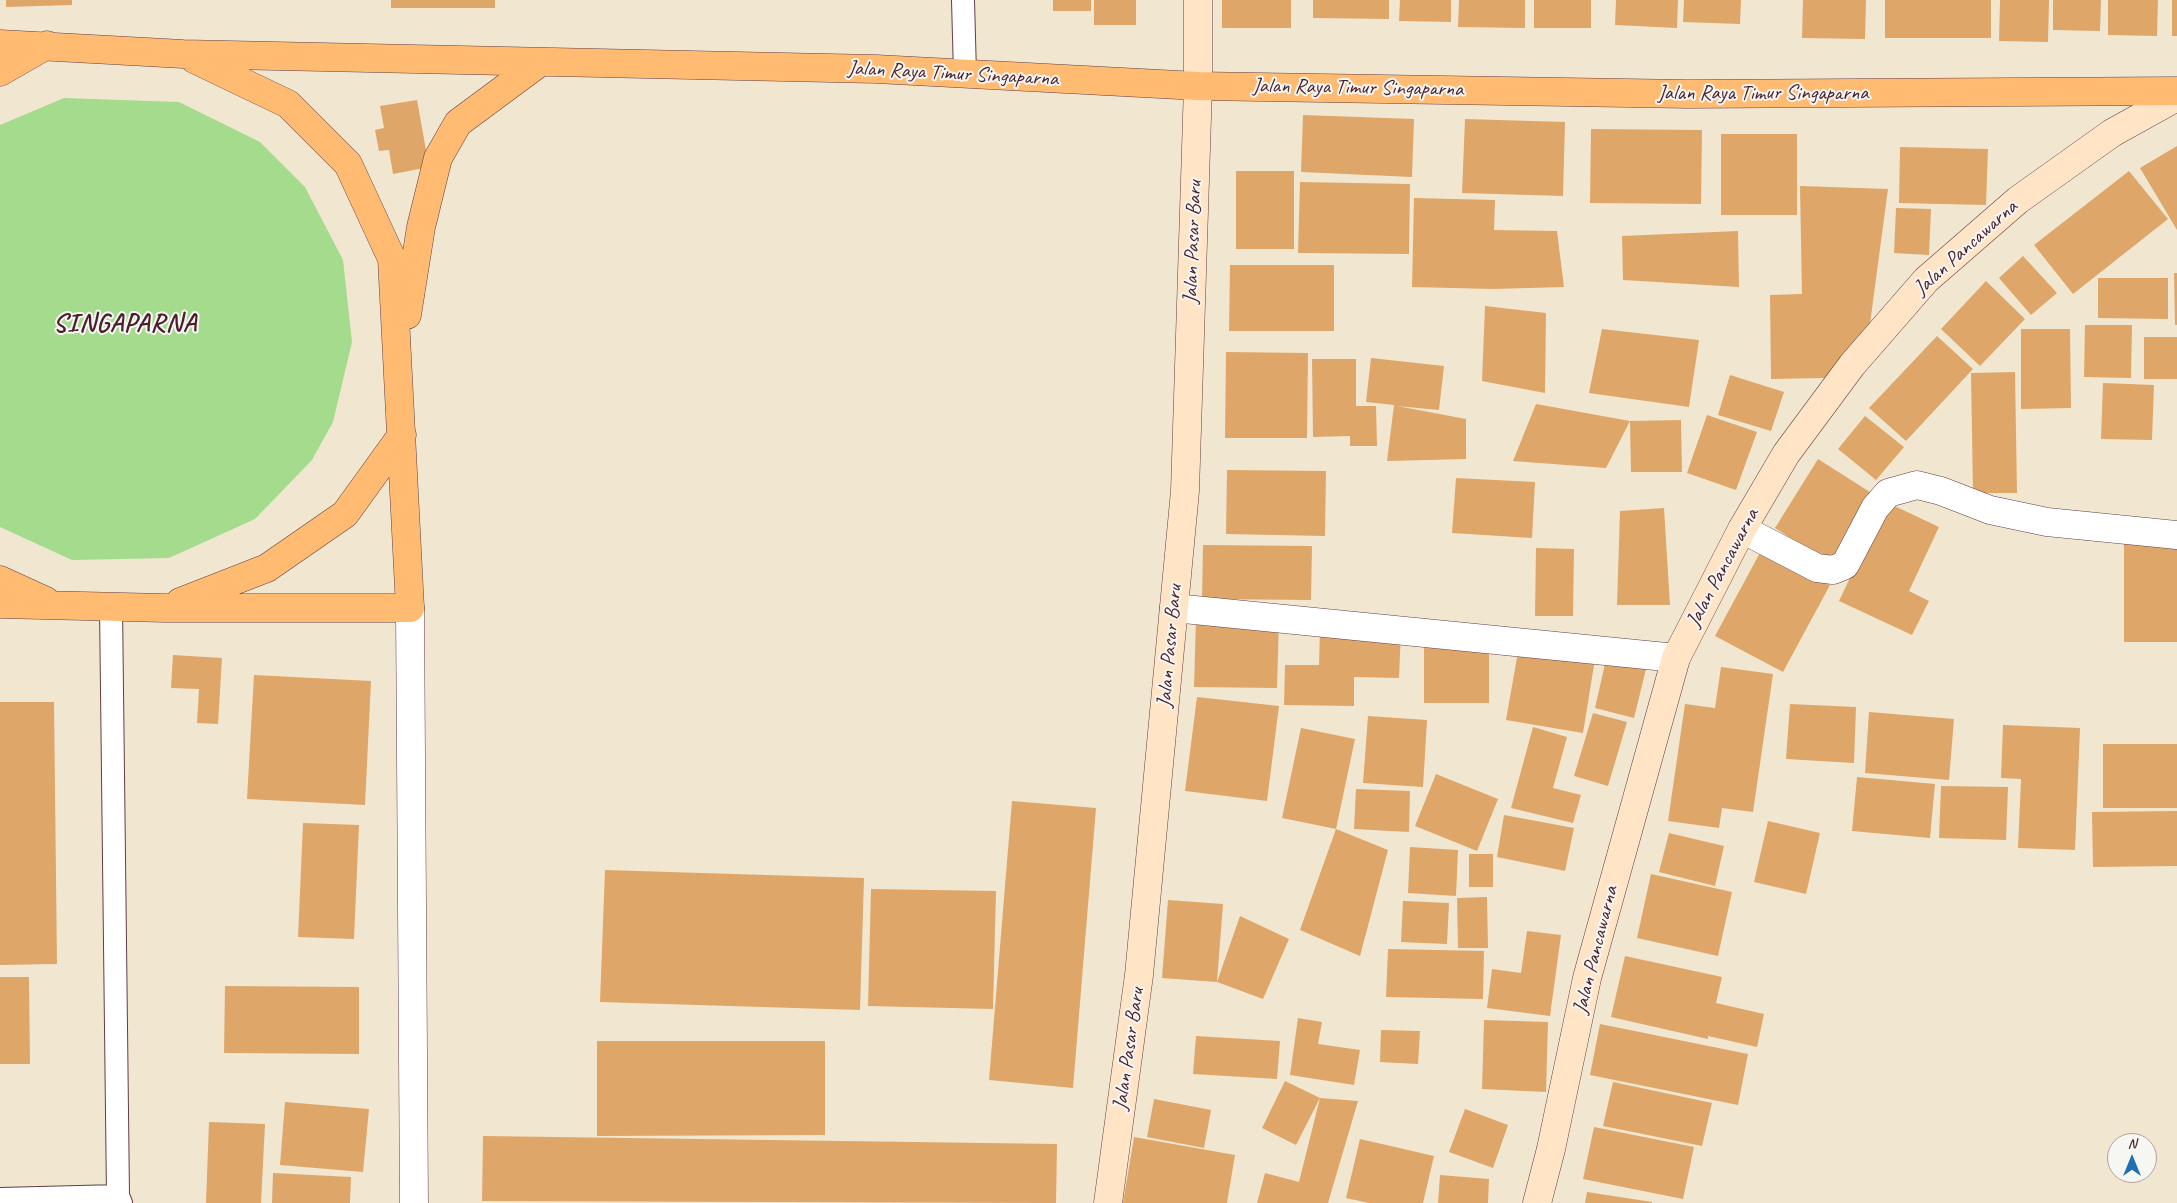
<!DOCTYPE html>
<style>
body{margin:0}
#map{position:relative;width:2177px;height:1203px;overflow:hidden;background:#f1e7d1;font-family:Caveat,sans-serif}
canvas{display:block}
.north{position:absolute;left:2107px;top:1133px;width:50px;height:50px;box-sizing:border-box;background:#f6f6f2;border:1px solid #b1a0a2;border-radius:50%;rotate:0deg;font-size:14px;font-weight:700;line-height:20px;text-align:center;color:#4a1f2b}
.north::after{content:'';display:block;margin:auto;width:18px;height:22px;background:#1f6fb2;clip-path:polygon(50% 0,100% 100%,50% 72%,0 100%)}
</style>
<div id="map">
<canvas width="2177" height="1203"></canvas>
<div class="north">N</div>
</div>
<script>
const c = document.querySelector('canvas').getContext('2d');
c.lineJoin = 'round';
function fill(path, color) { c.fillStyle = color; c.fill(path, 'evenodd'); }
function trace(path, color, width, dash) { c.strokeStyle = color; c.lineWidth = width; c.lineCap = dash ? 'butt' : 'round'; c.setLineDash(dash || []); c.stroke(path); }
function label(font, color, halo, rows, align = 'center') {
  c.font = font + ' Caveat,sans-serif'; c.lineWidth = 4; c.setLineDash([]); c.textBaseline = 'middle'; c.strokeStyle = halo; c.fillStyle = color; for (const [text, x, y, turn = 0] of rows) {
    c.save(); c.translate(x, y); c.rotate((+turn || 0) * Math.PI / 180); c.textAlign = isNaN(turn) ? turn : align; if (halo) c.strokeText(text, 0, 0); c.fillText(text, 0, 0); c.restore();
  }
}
const green = new Path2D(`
 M64,98L179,102L260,142L305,187L343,260L352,342L333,422L312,460L255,519L169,558L72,560L0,527V125Z`);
const building = new Path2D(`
 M6,0H72V5L6,7Z
 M391,0H495V8H391Z
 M1053,0H1091V11H1053Z
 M1094,0H1136V25H1094Z
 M1222,0H1291V28H1222Z
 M1313,0H1389V19L1313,18Z
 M1400,0H1451V22L1399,21Z
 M1459,0H1525V28L1458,27Z
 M1534,0H1591V28H1534Z
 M1616,0H1678L1677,28L1615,25Z
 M1684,0H1741L1740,24L1683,22Z
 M1803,0H1866L1865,39L1802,38Z
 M1885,0H1991V38H1885Z
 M2000,0H2049L2048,42L1999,41Z
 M2053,0H2101L2100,31L2053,30Z
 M2108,0H2158L2157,36L2108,35Z
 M2172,0H2177V36H2172Z
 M417,100L429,167L393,174L389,150L379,151L375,130L384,128L380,106Z
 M1303,115L1414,119L1412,177L1301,172Z
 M1465,119L1565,122L1563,196L1462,193Z
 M1591,129L1702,130L1701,204L1590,203Z
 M1721,134H1797V215H1721Z
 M2177,146V230L2140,168Z
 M1900,147L1988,149L1986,205L1899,203Z
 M1236,171H1294V249H1236Z
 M2129,171L2168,219L2073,294L2034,245Z
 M1300,182L1410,184L1409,254L1298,253Z
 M1800,186L1888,189L1869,331L1826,378L1771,379L1770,295L1802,294Z
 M1414,198L1495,200L1494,230L1557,231L1564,287L1493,289L1412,287Z
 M1896,208L1931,209L1929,255L1894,253Z
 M1738,231L1739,287L1623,280L1622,236Z
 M2023,256L2057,293L2031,315L1999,278Z
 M1230,265H1334V331H1229Z
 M2174,273H2177V325H2175Z
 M2098,278H2168V319L2098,318Z
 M1986,281L2025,319L1980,366L1941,329Z
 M1485,306L1546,313L1545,393L1482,381Z
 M2085,325H2132L2131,378L2084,377Z
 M1602,329L1699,340L1689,407L1589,393Z
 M2021,329H2070L2071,408L2021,409Z
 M1937,336L1973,369L1906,441L1869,408Z
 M2144,337H2177V379H2144Z
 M1226,352L1308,353L1307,438H1225Z
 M1371,358L1444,366L1439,410L1397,406L1466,419V459L1387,461L1394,405L1366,402Z
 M1312,359H1356V406H1376L1377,446H1350V436L1313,437Z
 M2015,372L2017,493H1973L1971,373Z
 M1730,375L1784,392L1771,431L1718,415Z
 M2103,383L2154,385L2152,440L2101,439Z
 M1536,404L1630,421L1606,468L1513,461Z
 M1707,415L1757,432L1736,490L1687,473Z
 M1865,416L1904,447L1876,480L1838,449Z
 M1681,420L1682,472H1631L1630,421Z
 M1818,459L1873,494L1829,563L1775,528Z
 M1227,470L1326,471L1325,536L1226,534Z
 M1456,478L1535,482L1532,538L1452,533Z
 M1886,502L1939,527L1909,591L1929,601L1912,635L1839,601Z
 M1664,508L1670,605H1617L1620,511Z
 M2124,544H2177V642H2124Z
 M1203,545L1312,546L1311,600L1202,599Z
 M1536,548L1574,549L1573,616H1535Z
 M1762,549L1830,585L1783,672L1715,636Z
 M1196,619L1279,620L1277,688L1194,687Z
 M1320,629L1401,631L1399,678L1354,677V706L1284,705L1285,665H1319Z
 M1519,646L1595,659L1583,733L1506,720Z
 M1424,647H1489V703H1424Z
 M173,655L222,658L218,724L197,723L199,689L171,688Z
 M1607,655L1647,665L1634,718L1595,708Z
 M1721,667L1773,674L1753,812L1722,808L1719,828L1668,821L1685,704L1715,708Z
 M254,675L371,681L365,805L247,799Z
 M1197,697L1279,706L1267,801L1185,791Z
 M0,702H54L57,964L0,965Z
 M1790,704L1856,707L1854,763L1786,759Z
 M1869,712L1954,719L1949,780L1865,773Z
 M1593,713L1627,722L1608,786L1574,776Z
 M1368,716L1427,720L1423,787L1363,783Z
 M2003,725L2080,728L2075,850L2018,848L2021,779L2001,778Z
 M1533,727L1567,737L1553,788L1581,795L1573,823L1511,808Z
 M1301,728L1355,739L1336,829L1282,818Z
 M2103,744H2177V808H2103Z
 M1436,774L1498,799L1477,851L1415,826Z
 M1857,777L1935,784L1930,838L1852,831Z
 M1941,786L2008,787L2006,840L1939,838Z
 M1356,789L1410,791L1409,832L1354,829Z
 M1012,801L1096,808L1073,1088L989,1080Z
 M2177,811V866L2093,867L2092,812Z
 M1504,815L1574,828L1565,871L1497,857Z
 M1768,821L1820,833L1806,894L1754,882Z
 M303,823L359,825L354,939L298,937Z
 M1336,829L1388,850L1360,956L1300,930Z
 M1669,833L1724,846L1715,886L1659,872Z
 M1410,847L1458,850L1456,896L1408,893Z
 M1469,854H1493V887H1469Z
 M605,870L864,878L860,1010L600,1002Z
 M1651,874L1732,892L1718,956L1637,938Z
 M871,889L996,891L993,1009L868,1006Z
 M1487,897L1488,948H1458L1457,898Z
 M1168,900L1223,904L1217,982L1162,978Z
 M1403,901L1449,903L1447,944L1401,942Z
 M1240,916L1289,939L1263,999L1217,982Z
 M1527,931L1561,935L1550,1016L1487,1008L1492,969L1521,973Z
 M1388,949L1484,951L1483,999L1386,997Z
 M1625,956L1722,977L1716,1003L1764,1014L1757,1047L1708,1036V1039L1611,1017Z
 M0,977H29L30,1064H0Z
 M225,986L359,987V1054L224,1053Z
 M1298,1018L1322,1022L1318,1044L1360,1050L1354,1085L1290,1075Z
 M1484,1020L1548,1022L1546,1092L1482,1089Z
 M1600,1024L1748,1054L1738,1105L1590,1075Z
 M1381,1030L1420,1031L1418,1064L1380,1062Z
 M1196,1036L1280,1041L1277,1079L1193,1074Z
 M597,1041H825V1135L597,1136Z
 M1285,1081L1320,1098L1358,1101L1328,1203H1257L1265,1173L1299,1182L1320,1098L1296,1145L1262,1128Z
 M1613,1082L1712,1103L1702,1146L1603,1126Z
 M1154,1099L1211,1110L1204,1148L1147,1137Z
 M285,1102L369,1109L363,1172L280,1165Z
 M1465,1109L1508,1125L1493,1168L1449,1152Z
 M209,1122L265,1124L261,1203H206Z
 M1594,1127L1694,1147L1683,1199L1583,1179Z
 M483,1136L1057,1144L1056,1203L482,1201Z
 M1134,1137L1235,1155L1227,1203H1123Z
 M1360,1139L1434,1156L1423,1203H1369L1346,1198Z
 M273,1173L351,1177L350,1203H272Z
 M1440,1175L1489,1179L1488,1203H1438Z
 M1587,1192L1652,1202V1203H1585Z`);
const lane = new Path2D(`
 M963,0L965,74
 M111,606L118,1196L121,1203
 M0,1199L118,1196`);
const street = new Path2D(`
 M1742,529L1817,568L1833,570L1845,565L1875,508L1888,493L1917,485L1941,491L1990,510L2047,522L2177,535
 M410,608L414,1203
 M1174,608L1676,658`);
const secondary = new Path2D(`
 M1108,1203L1139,975L1185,491L1198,86V0
 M1537,1203L1551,1149L1587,978L1676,658L1742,529L1786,454L1852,365L1926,280L2018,200L2112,133L2177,97`);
const primary = new Path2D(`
 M0,44L183,54L876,69L1198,86L1688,94L2177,91
 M0,72L47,45
 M407,315L421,227L438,158L458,123L539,63
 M0,580L46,601
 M180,602L267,568L345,514L402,435
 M0,604L165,608H410L392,259L348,164L288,104L194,59`);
const streetNames = [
 ["Jalan Raya Timur Singaparna",953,74,3],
 ["Jalan Raya Timur Singaparna",1358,88,1],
 ["Jalan Raya Timur Singaparna",1763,93],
 ["Jalan Pasar Baru",1193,242,-88],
 ["Jalan Pancawarna",1966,248,-42],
 ["Jalan Pancawarna",1723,568,-62],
 ["Jalan Pasar Baru",1170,646,-85],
 ["Jalan Pancawarna",1596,950,-76],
 ["Jalan Pasar Baru",1129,1049,-82]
];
const districtNames = [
 ["SINGAPARNA",125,324]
];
fill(green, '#a4db8d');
fill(building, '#dfa669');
trace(lane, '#633d44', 24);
trace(street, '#633d44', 29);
trace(secondary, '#633d44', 29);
trace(primary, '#633d44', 29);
trace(lane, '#fff', 22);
trace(street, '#fff', 28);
trace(secondary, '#ffe4c6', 28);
trace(primary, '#ffbb71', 28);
label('21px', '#4a1f2b', '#f6f6f2', streetNames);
c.letterSpacing = '1px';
label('bold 26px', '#4a1f2b', '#f6f6f2', districtNames);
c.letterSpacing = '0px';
</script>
